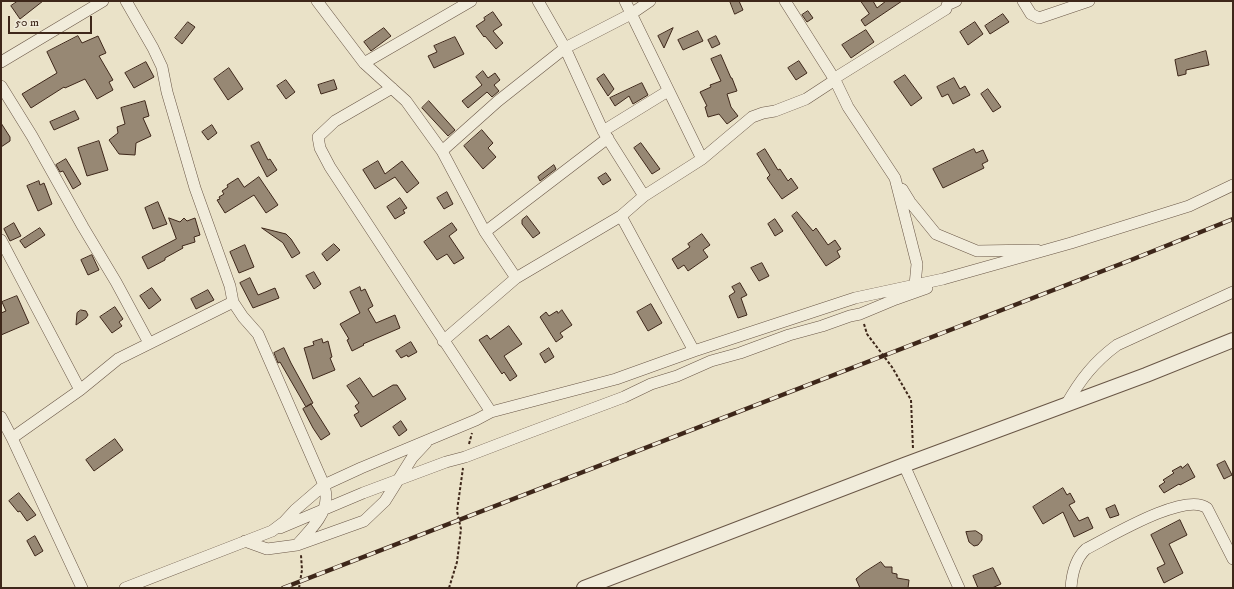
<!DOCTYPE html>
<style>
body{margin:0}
#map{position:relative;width:1234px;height:589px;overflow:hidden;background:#eae2c8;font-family:"IM FELL DW Pica",serif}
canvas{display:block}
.frame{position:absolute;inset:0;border:2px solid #3e271a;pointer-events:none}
.scale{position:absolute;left:8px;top:16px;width:84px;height:18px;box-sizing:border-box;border:2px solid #3e271a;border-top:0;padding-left:5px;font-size:12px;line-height:14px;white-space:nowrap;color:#3e271a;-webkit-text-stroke:3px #f1ecdb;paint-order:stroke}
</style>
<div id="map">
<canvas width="1234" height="589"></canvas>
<div class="frame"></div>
<div class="scale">50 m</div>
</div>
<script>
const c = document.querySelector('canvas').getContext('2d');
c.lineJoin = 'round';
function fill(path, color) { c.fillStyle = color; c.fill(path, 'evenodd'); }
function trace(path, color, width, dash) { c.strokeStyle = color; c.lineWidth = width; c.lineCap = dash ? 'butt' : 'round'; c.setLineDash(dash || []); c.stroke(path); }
const building = new Path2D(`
 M18,1H43L20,19L11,6Z
 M730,1H739L743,10L735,14Z
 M861,1H873L877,8L886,1H902L865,26L861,20L869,14Z
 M808,11L813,18L807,22L802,15Z
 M493,12L502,25L493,31L503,43L496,49L485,36L484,37L476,26L485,20L484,18Z
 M1003,14L1009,22L990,34L985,26Z
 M188,22L195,27L182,44L175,38Z
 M975,22L983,34L968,45L960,32Z
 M384,28L391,36L371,51L364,42Z
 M673,28L664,48L658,36Z
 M866,30L874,42L851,58L842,45Z
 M698,31L703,41L683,50L678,40Z
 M78,36L82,43L98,36L106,53L99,56L113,80L109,82L113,90L97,99L85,79L65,88L64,87L31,108L22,94L57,73L47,52Z
 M716,36L720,44L712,48L708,40Z
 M455,37L464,54L434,68L428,56L437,52L434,46Z
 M1206,51L1209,65L1186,70V74L1178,76L1175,60Z
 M721,55L731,78H732L737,91L727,94L731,107L738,116L727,124L719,114L708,117L705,107L707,106L700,92L711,87L710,85L721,81L711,59Z
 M799,61L807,73L796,80L788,68Z
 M146,62L154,77L134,88L125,73Z
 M229,68L243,89L228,100L214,79Z
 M483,71L488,78L495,73L500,80L494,85L499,91L492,97L487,92L468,108L462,101L482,85L476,77Z
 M604,74L614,89L608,96L597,79Z
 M905,75L922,98L911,106L894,82Z
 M954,78L960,89L965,86L970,95L953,104L948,94L942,97L937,87Z
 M286,80L295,92L286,99L277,86Z
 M334,80L337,89L321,94L318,85Z
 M642,83L648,95L633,104L629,96L615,106L610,98Z
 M988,89L1001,107L993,112L981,94Z
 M145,101L149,116L143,118L151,136L136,143L135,155L119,154L109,140L118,133L117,127L125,124L121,108Z
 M429,101L455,130L448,136L422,108Z
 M75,111L79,119L54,130L50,122Z
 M1,123L10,137V141L1,147Z
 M212,125L217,133L208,140L202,132Z
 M482,130L493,143L488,148L496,157L483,169L464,146Z
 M99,141L108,170L87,176L78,148Z
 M259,142L268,160L270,159L277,170L267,177L251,146Z
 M641,143L660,169L652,174L634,148Z
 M765,149L778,170L780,169L788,181L791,178L798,188L782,199L767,178L770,175L757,154Z
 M974,149L976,153L983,150L988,161L982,164L984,168L943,188L933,169Z
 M66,159L81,184L73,189L63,171L60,172L56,165Z
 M378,161L385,174L402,161L419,183L407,193L395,177L375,189L363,170Z
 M554,165L556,169L540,181L538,177Z
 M606,173L611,180L603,185L598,178Z
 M259,177L278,205L266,213L254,195L225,213L217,200L220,199L219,197L224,194L222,191L228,187L227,185L238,178L244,187Z
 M39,181L40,185L44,183L52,204L38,211L27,186Z
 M447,192L453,204L444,209L437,198Z
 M400,198L407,208L403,210L405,213L395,219L387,207Z
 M158,202L167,224L153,229L145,208Z
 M797,212L813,231L816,228L828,245L835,240L841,249L837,251L840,257L826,266L792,216Z
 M527,216L540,233L533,238L522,224V220Z
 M169,218L180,222L184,218L187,221L195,218L200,235L194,237L195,242L182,246L183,248L165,258V260L148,269L142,257L176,239Z
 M775,219L783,231L775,236L768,224Z
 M14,223L21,236L10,241L4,229Z
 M452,223L457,230L449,236L464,258L454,264L447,254L437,260L424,242Z
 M40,228L45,235L25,248L20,241Z
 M262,228L286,234L291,239L300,253L292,258L283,243Z
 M702,234L710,245L703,250L708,257L688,271L684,265L678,269L672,259L690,247L688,244Z
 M334,244L340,250L327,261L322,254Z
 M245,245L254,267L239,273L230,252Z
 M92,255L99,270L88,275L81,260Z
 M762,263L769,276L759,281L751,268Z
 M314,272L321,284L314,289L306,276Z
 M250,278L258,295L275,288L279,298L253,308L240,283Z
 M740,283L747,295L741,298L747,315L738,318L729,296L735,292L732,287Z
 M360,287L361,291L365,289L373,306L368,309L376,323L395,315L400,328L363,344L364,345L352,351L347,340L349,339L340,324L360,313L350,292Z
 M152,288L161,300L149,309L140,296Z
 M208,290L214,300L196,309L191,299Z
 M17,296L29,323L1,335V313L6,311L2,302Z
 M651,304L662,323L648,331L637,312Z
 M115,307L123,319L119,322L122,326L112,333L100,317Z
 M81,310L86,311L88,315L86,318L76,325L77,313Z
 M562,310L572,325L560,333L563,337L556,342L540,317L546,312L549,316L557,311L558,313Z
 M509,326L522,344L504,356L517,376L510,381L504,372L502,374L479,340L487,335L490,339Z
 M322,339L323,343L328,341L332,357L330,358L335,370L313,379L304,348L314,345L313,342Z
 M411,342L417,352L408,357L407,355L401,358L396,351Z
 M284,348L291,363L313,403L306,407L280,362L278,363L274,353Z
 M549,348L554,357L545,363L540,354Z
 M360,378L373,397L393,385H397L406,399L361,427L354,415L359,412L355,406L359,403L347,386Z
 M311,404L330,434L321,440L313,428L303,409Z
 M401,421L407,430L399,436L393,427Z
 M115,439L123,450L94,471L86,460Z
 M1225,461L1232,475L1224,479L1217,465Z
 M1188,464L1195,477L1180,485L1179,484L1164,493L1159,486L1165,482L1163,480L1174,473L1172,471L1181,466L1182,468Z
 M1063,488L1067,495L1070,493L1075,502L1069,505L1079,521L1088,517L1093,528L1074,537L1063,512L1043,524L1033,507Z
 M19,493L36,515L27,521L20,511L18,512L9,501Z
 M1115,505L1119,515L1110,518L1106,509Z
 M1180,520L1187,535L1169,544L1183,573L1164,583L1157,568L1165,564L1151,535Z
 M976,531L982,535V540L978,545L974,546L969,542L966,532Z
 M35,536L43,551L35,556L27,541Z
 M881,562L885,567H892V573L897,574V578L909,580L908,588H860L856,579L863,573Z
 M993,568L1001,584L992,588H978L973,576Z`);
const path = new Path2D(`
 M864,324L867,334L892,367L911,400L913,449
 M469,444L472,433
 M299,588L302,570L301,555
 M449,588L457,562L461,529L457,511L463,468`);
const minor = new Path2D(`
 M126,1L153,48L162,67L167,92L195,188L230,286L233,302L243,317L258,334L324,485C325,489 326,494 326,498C326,516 308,532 297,545
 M317,1L364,63L406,101L442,151L485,232L516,278
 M538,1L565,48L603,131L644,196
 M625,1L702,159
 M785,1L835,80L848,107L895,178L917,264L915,285
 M1023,1L1031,14L1039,18L1089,1
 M1,62L103,1
 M364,63L471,1
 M1,86L32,136L83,227L116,282L149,343
 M392,88L335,121L318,137L320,148L330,167L491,412
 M603,131L668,91
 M442,151L498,101L565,48L631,14L650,1
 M902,189L910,202L936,234L977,251L1037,250
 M621,216L694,351
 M485,232L608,138
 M1,240L80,390
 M443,341L516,278L621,216L644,196L702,159L752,117L763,113L775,111L806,99L835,80V78L946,9L947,5L956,1
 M1066,405C1080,380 1094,362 1117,345L1233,292
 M1,417L12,438L82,588
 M12,438L80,390L118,359L233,302
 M904,465L959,588
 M280,528L363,493L446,462L465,457L525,434L624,397L651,384L677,376L711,361L740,353L789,335L822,326L850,316L860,314L896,299L927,288
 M245,541L267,549L297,545L364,521L385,501L412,458L426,443
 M125,588L272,531L284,522L295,510L324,485L361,468L476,420L491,412L616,379L694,351L855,298L943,279L1071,243L1189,206L1233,185
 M1071,588C1072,573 1075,559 1086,549C1108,538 1185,491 1207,508L1233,559`);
const tertiary = new Path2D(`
 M584,588L904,465L1146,375L1233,340`);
const rail = new Path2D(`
 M283,588L1131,260L1233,219`);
fill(building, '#978874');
trace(building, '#3e271a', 1);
trace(minor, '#695646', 12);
trace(tertiary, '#695646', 16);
trace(path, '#3e271a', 2, [3, 2]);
trace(minor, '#f1ecdb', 11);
trace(tertiary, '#f1ecdb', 14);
trace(rail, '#3e271a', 4.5);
trace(rail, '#f1ecdb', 3, [9]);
</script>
